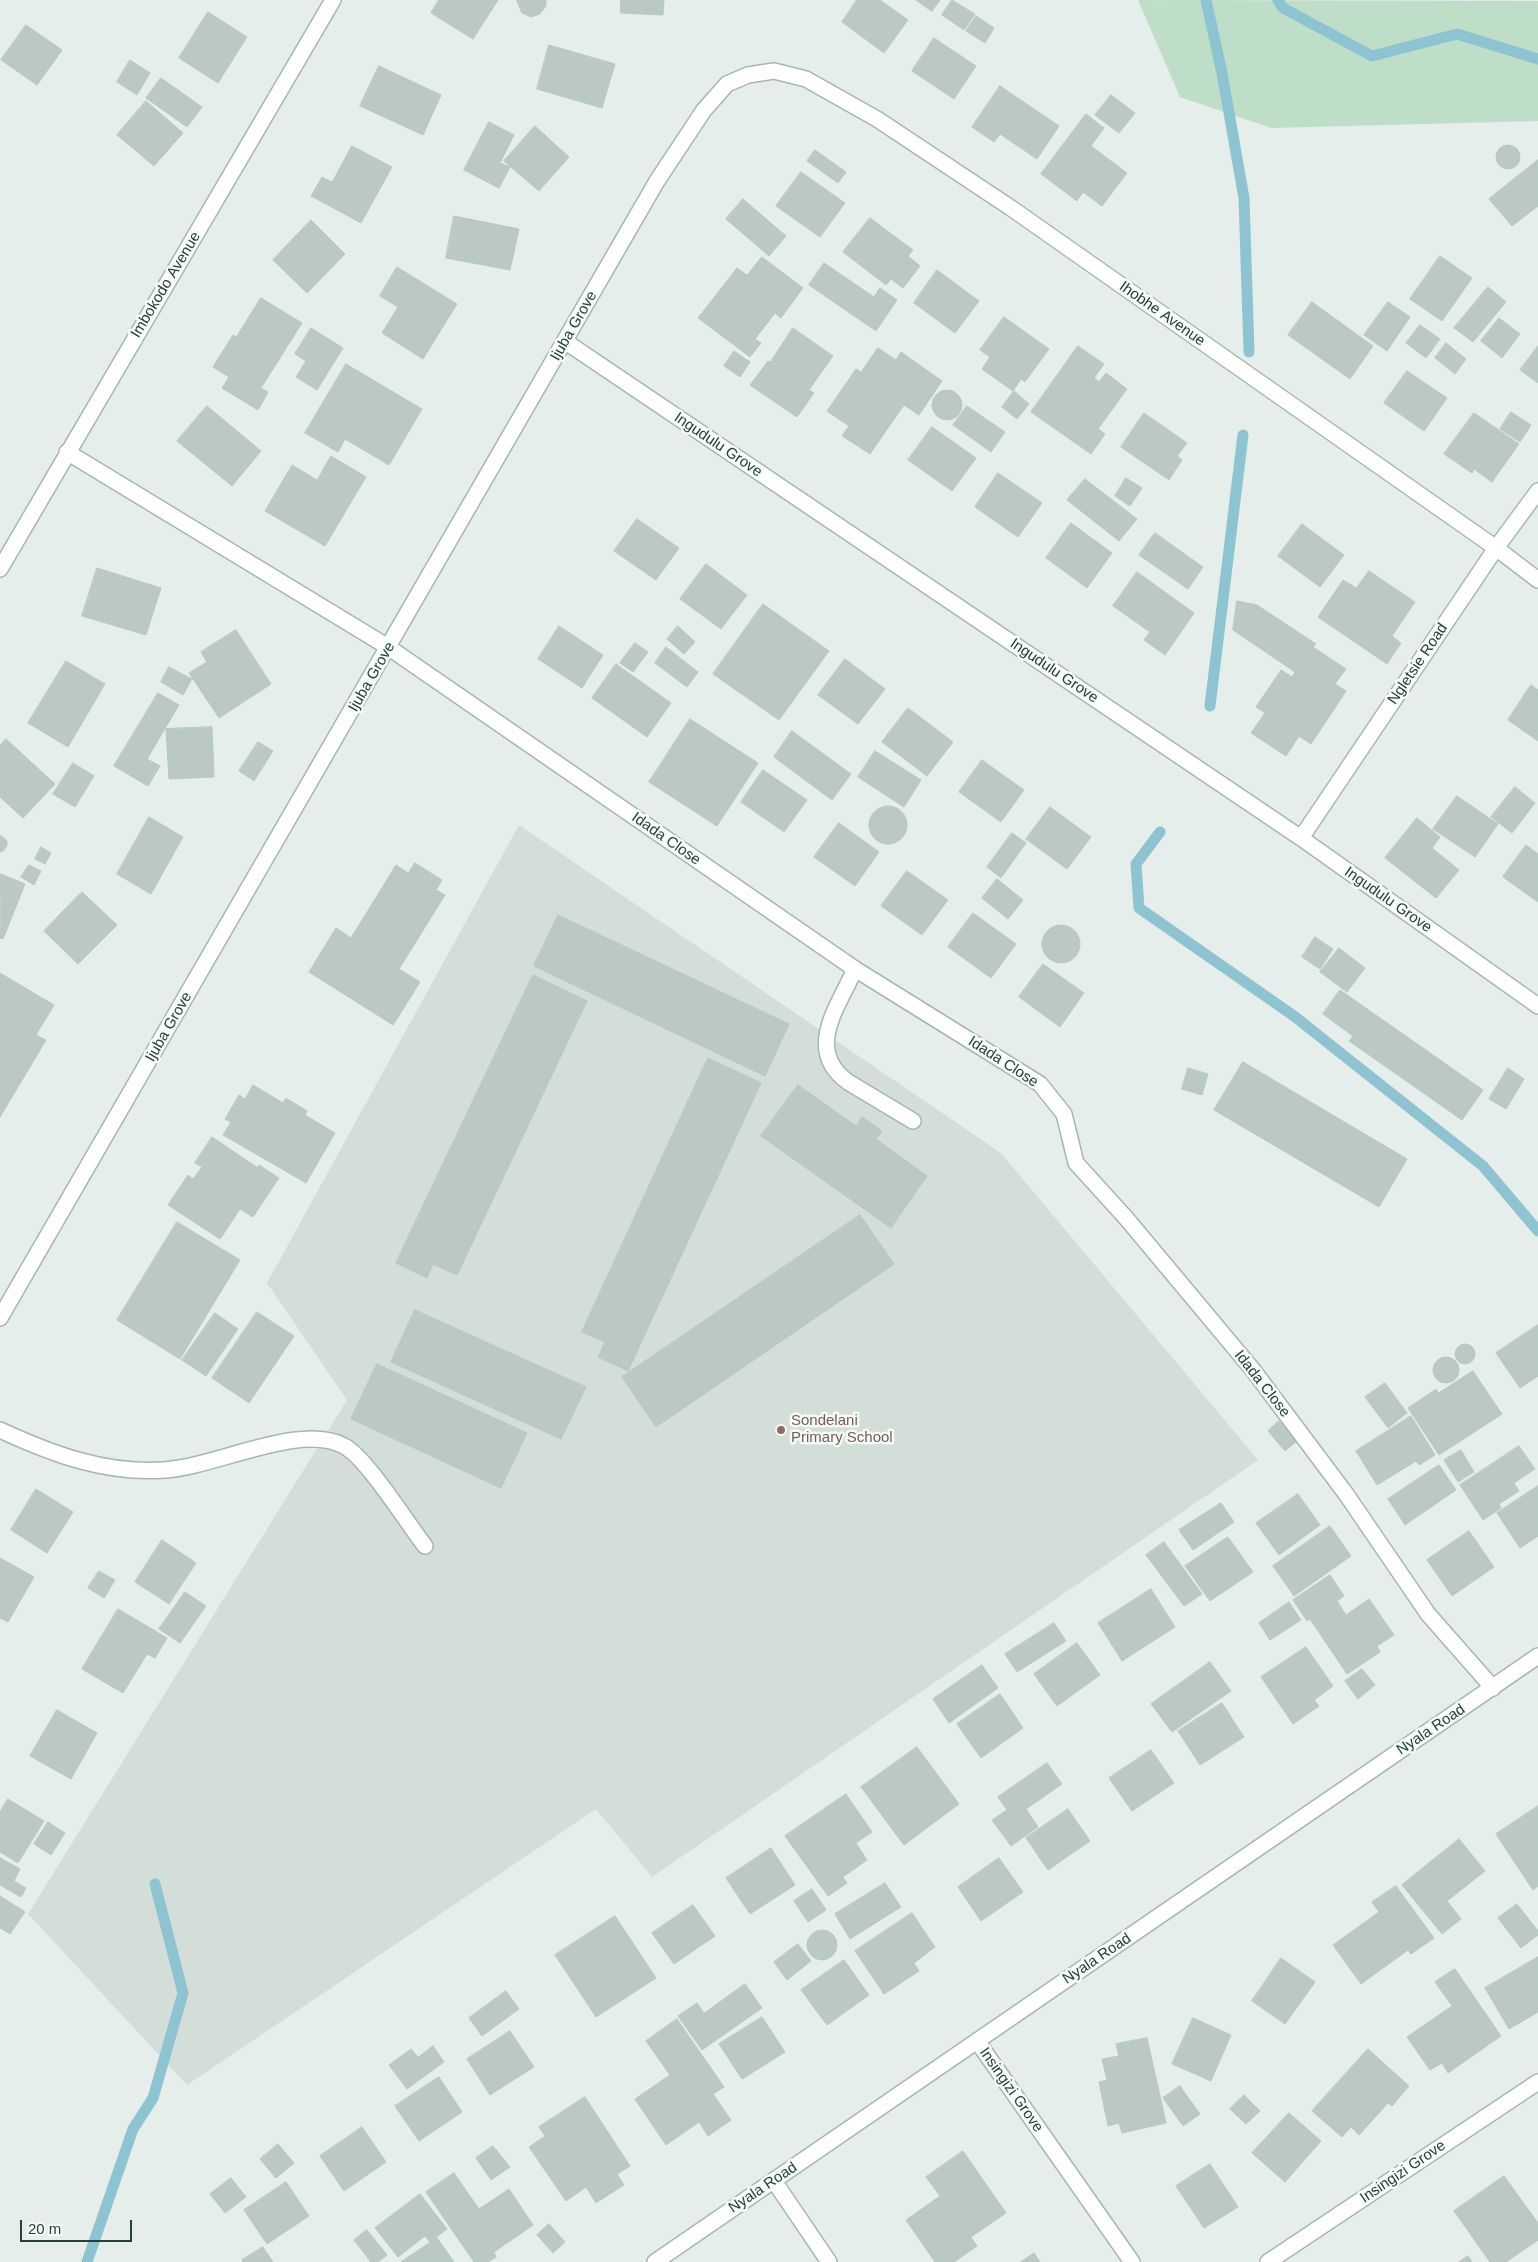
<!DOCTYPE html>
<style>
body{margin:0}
#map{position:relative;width:1538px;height:2262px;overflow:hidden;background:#e5eeea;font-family:Arial,sans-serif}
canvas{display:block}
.scale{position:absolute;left:20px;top:2220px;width:112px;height:22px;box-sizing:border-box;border:2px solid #24403a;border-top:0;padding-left:6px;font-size:15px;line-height:18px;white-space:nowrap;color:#24403a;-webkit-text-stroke:4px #f6faf8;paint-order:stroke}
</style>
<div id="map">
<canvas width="1538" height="2262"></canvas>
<div class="scale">20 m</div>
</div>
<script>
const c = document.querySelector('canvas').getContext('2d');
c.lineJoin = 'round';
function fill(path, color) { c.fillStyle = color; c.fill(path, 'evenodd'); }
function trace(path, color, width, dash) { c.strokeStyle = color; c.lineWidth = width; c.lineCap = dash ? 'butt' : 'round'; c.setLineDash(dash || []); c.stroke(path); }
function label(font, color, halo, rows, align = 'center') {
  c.font = font + ' Arial,sans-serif'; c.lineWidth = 5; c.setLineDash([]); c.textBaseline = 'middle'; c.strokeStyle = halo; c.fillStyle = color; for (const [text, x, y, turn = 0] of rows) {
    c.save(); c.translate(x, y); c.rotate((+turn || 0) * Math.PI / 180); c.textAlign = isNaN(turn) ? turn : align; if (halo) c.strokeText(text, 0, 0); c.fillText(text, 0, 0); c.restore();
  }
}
const built = new Path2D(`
 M519,825L1001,1153L1258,1460L652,1877L596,1809L187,2085L28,1914L347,1400L267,1283Z`);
const green = new Path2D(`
 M1138,0L1538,1V121L1271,128L1180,97Z`);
const stream = new Path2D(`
 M1206,0L1222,73L1244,198L1249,352
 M1278,0L1283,8L1372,56L1457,34L1538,59
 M1210,706L1243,435
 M1160,832L1136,864L1139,908L1294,1016L1483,1166L1538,1231
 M87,2262L133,2129L153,2098L183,1993L155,1884`);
const building = new Path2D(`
 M439,0H498L473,39L431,13Z
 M517,0H546V6L540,14L531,17L522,13Z
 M621,0H664L663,15L621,13Z
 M857,0H880L908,20L884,53L842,22Z
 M916,0H940L932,11Z
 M952,0L975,14L964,30L942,15Z
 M208,12L247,37L218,83L179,58Z
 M976,16L994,28L985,43L966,31Z
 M26,25L62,50L37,85L1,60Z
 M934,38L976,66L954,99L912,71Z
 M549,45L615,64L602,108L537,89Z
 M130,60L150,73L137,95L117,82Z
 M379,66L441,95L423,135L360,106Z
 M161,78L202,107L187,127L146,98Z
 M1000,86L1059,126L1037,159L1000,134L994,142L972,127Z
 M1111,95L1135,113L1119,133L1095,115Z
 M146,101L183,133L154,166L117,135Z
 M1086,114L1104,128L1091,146L1127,173L1102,206L1083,192L1077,201L1041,174Z
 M489,122L514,135L500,163L510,167L499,188L464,170Z
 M535,126L569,157L539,191L504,161Z
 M1496 157a12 12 0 1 1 24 0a12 12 0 1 1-24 0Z
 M352,146L392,167L361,223L311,196L322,177L332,182Z
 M815,150L846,172L838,183L807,161Z
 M1538,160V206L1512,226L1489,199Z
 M801,172L845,203L820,237L776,206Z
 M743,199L786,236L769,256L726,219Z
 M454,216L519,229L510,270L446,258Z
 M870,218L913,250L908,256L920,266L903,288L891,279L886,285L843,252Z
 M311,220L345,254L307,293L273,260Z
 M1440,256L1472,278L1442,321L1410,299Z
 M762,257L803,288L781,318L775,313L755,339L761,343L750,357L698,318L737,268L747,275Z
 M824,263L874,297L880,288L897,300L876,331L809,285Z
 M397,267L457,304L423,359L382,333L398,307L380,296Z
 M937,270L979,301L955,333L914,303Z
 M1488,287L1506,302L1473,342L1454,328Z
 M261,298L302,323L261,388L268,392L258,410L222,388L229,377L213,367L233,335L236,337Z
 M1312,302L1373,346L1350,379L1288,335Z
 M1388,302L1410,317L1387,351L1364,335Z
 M1004,317L1049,349L1025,382L1021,379L1013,391L982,369L990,357L980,350Z
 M1499,318L1520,334L1502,358L1481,341Z
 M1420,325L1440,339L1426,358L1406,343Z
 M311,328L343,348L317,390L296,377L306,361L295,354Z
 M793,328L833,356L809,390L814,393L797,417L750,385L768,361L770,362Z
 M1446,343L1466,359L1455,374L1435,358Z
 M1078,346L1104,364L1094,378L1099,382L1106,373L1127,389L1098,429L1105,434L1091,454L1031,412Z
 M1538,346V383L1520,370Z
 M878,348L896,360L901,352L942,381L919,415L904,405L870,454L842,436L849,426L827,411L856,369L861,372Z
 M734,351L750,362L740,377L724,366Z
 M346,364L422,409L389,465L345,439L338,452L305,433Z
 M1407,371L1447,398L1424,431L1384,403Z
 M932 405a15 15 0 1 1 30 0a15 15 0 1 1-30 0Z
 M1014,391L1029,404L1017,419L1002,407Z
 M207,406L261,451L232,486L177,441Z
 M967,406L1005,432L991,452L953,425Z
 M1511,412L1531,425L1520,442L1500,429Z
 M1144,413L1187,443L1177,456L1182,460L1169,480L1121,447Z
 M1474,413L1519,444L1492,482L1474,469L1472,473L1444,454Z
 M932,427L976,458L952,491L908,460Z
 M331,456L366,477L325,546L265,511L292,465L317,480Z
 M998,473L1042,503L1018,537L975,507Z
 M1126,478L1142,488L1130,506L1115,496Z
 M1085,479L1137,519L1119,541L1067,500Z
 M637,519L679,548L656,580L614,551Z
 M1071,523L1112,553L1087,588L1046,558Z
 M1302,524L1344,555L1320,587L1278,556Z
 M1155,533L1203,567L1188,589L1139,555Z
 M706,564L747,595L721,629L680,599Z
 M97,568L161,588L146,635L82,616Z
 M1369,571L1415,602L1392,636L1401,643L1387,664L1318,617L1343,580L1356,588Z
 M1137,572L1194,613L1165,655L1144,640L1150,632L1113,606Z
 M1237,601L1257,605L1316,644L1313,647L1346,669L1335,684L1346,691L1311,744L1299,736L1286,756L1251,733L1265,713L1256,707L1281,670L1292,677L1295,672L1233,630Z
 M763,604L829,651L779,720L713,674Z
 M559,626L603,655L582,688L538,659Z
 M678,626L695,642L684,654L667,639Z
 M236,630L271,684L219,718L189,673L207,662L201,652Z
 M635,643L648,652L633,672L620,663Z
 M666,647L698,672L687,687L655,663Z
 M845,659L885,689L858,724L818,695Z
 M66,661L105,684L68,747L28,723Z
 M616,664L671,703L647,737L592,698Z
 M169,667L192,679L183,695L161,682Z
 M1531,685L1538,690V741L1508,720Z
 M158,693L179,705L147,759L160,766L148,786L114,766Z
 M908,708L953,742L927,776L882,742Z
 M690,719L758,763L717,826L649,782Z
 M212,727L214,777L169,779L166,729Z
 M792,731L851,774L832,800L774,757Z
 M6,739L55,784L23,818L0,797V746Z
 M258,742L273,751L254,781L239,771Z
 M875,751L921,780L904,807L858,777Z
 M982,760L1024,790L1001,822L959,792Z
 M73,763L94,776L75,807L53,794Z
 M763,770L807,800L784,832L741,802Z
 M1515,787L1535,803L1512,833L1491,817Z
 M1457,796L1498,824L1475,857L1433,829Z
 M869 825a19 19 0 1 1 38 0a19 19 0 1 1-38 0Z
 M1050,807L1091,837L1067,869L1026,839Z
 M149,817L183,837L151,894L117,874Z
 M1417,818L1440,837L1432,848L1459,870L1436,898L1385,858Z
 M839,823L879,852L855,886L814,857Z
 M1012,833L1026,843L1001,878L987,867Z
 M0,835L7,841V846L3,851L0,852Z
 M1526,845L1538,854V902L1503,877Z
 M41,847L51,853L45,864L35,859Z
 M415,863L442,880L436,890L445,895L399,969L420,982L393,1025L309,972L336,928L351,938L396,865L408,873Z
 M29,865L41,871L34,885L21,877Z
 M907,871L948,900L922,935L881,906Z
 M1,874L25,884L3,939L0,938Z
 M997,879L1023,900L1008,919L982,898Z
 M82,892L117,925L78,964L44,931Z
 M973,913L1016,944L991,978L948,947Z
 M558,915L789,1024L765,1076L534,966Z
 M1042 944a19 19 0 1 1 38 0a19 19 0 1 1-38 0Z
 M1315,937L1333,949L1320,969L1302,957Z
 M1339,948L1365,968L1347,992L1320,972Z
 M1043,964L1084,993L1060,1027L1019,997Z
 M0,973L54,1005L36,1035L46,1040L0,1117Z
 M533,975L587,1001L457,1275L433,1264L427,1278L396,1263Z
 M1340,990L1483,1090L1462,1120L1349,1041L1353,1036L1323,1014Z
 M708,1058L761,1083L628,1371L598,1357L605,1342L582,1332Z
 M1243,1062L1407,1159L1379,1207L1214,1110Z
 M1188,1068L1208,1074L1202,1095L1182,1089Z
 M1508,1068L1524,1079L1506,1109L1489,1099Z
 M253,1085L283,1103L286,1098L307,1111L305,1115L335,1133L306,1183L223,1135L231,1122L225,1119L239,1095L245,1099Z
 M798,1085L856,1126L862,1117L882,1131L876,1139L927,1176L891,1228L761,1136Z
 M212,1137L258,1168L259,1165L279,1178L253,1217L240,1209L220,1239L168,1205L188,1175L193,1179L202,1167L195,1163Z
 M860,1215L894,1264L656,1427L622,1377Z
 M177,1222L240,1260L180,1359L117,1320Z
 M415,1310L586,1387L561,1439L391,1362Z
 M257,1312L294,1336L249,1403L212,1378Z
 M215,1313L238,1329L206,1376L182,1360Z
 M1538,1325V1376L1520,1388L1496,1353Z
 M1455 1354a10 10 0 1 1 20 0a10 10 0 1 1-20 0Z
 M1433 1370a13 13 0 1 1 26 0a13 13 0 1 1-26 0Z
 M377,1364L527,1433L501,1488L351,1419Z
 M1473,1371L1502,1414L1439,1455L1408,1408L1436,1389L1438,1393Z
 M1385,1383L1407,1413L1388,1428L1365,1397Z
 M1411,1416L1435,1455L1419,1465L1416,1461L1377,1485L1356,1451Z
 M1279,1421L1297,1441L1285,1451L1268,1431Z
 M1519,1446L1535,1469L1514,1483L1519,1491L1499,1504L1501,1508L1483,1520L1460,1485Z
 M1461,1450L1474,1472L1458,1482L1444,1460Z
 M1439,1465L1456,1490L1405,1525L1388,1499Z
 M1538,1486V1536L1520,1548L1497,1513Z
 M36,1489L73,1512L47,1553L11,1530Z
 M1298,1494L1320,1525L1279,1555L1256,1523Z
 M1221,1503L1234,1522L1193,1550L1179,1530Z
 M1330,1526L1351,1556L1294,1596L1273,1566Z
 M1469,1531L1494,1567L1452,1596L1427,1560Z
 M1228,1537L1253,1572L1210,1601L1185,1566Z
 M162,1540L196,1563L169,1604L135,1582Z
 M1164,1542L1202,1594L1184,1606L1146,1555Z
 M0,1558L34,1577L8,1622L0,1618Z
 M99,1571L115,1580L104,1598L88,1588Z
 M1330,1575L1344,1596L1337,1601L1346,1615L1369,1599L1394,1635L1377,1646L1380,1652L1347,1674L1310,1619L1307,1621L1293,1600Z
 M1151,1589L1175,1627L1122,1661L1098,1623Z
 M185,1592L206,1606L180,1643L159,1629Z
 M1289,1602L1301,1620L1270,1640L1259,1623Z
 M118,1609L167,1638L155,1658L147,1654L123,1693L82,1669Z
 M1054,1623L1066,1641L1017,1672L1005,1654Z
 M1077,1643L1100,1675L1057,1706L1034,1674Z
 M1306,1647L1333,1686L1314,1700L1319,1706L1293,1724L1261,1677Z
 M1210,1662L1231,1691L1172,1732L1151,1704Z
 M982,1665L998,1688L949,1723L933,1699Z
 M1362,1669L1375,1685L1358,1699L1345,1681Z
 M1000,1694L1023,1728L981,1758L957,1724Z
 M1222,1703L1244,1737L1200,1765L1178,1731Z
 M57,1710L97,1733L71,1779L30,1756Z
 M917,1747L959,1804L904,1845L861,1787Z
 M1151,1750L1174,1783L1132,1811L1109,1778Z
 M1047,1763L1062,1784L1026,1809L1038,1827L1011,1846L992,1820L1007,1810L998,1797Z
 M846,1794L872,1832L856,1843L867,1860L843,1877L847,1883L828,1896L785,1836Z
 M8,1799L44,1821L18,1863L0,1852V1812Z
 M1538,1806V1886L1533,1890L1496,1834Z
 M1068,1809L1090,1841L1048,1870L1026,1838Z
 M48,1822L65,1833L51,1855L34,1844Z
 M1459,1839L1485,1871L1447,1901L1461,1919L1442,1934L1402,1885Z
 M771,1848L795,1885L750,1914L726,1878Z
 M0,1858L20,1869L14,1881L26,1888L21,1897L0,1885Z
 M999,1858L1023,1892L981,1921L958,1887Z
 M885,1883L901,1907L850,1939L835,1914Z
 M1396,1886L1434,1938L1411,1954L1408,1950L1361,1984L1333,1945L1379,1912L1372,1902Z
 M812,1889L826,1910L808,1922L794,1901Z
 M0,1896L25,1912L10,1934L0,1928Z
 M1517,1904L1538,1931V1935L1521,1948L1498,1918Z
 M693,1905L715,1936L674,1964L652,1933Z
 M912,1913L935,1947L914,1963L919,1971L884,1994L855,1951Z
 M615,1916L656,1978L596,2017L555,1955Z
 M807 1945a15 15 0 1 1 30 0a15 15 0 1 1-30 0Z
 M798,1944L811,1961L787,1980L774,1962Z
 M1538,1957V2012L1509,2029L1485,1988Z
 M1281,1958L1315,1982L1285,2024L1252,2001Z
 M844,1960L869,1995L827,2025L801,1990Z
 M1455,1969L1501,2036L1448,2073L1442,2063L1430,2070L1407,2037L1452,2006L1435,1982Z
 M745,1984L762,2008L702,2050L678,2016L697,2003L704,2013Z
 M506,1991L519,2009L482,2036L469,2018Z
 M762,2017L785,2052L742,2079L719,2044Z
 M1193,2018L1231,2035L1211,2081L1172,2064Z
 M677,2019L724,2087L713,2094L731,2120L708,2136L699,2122L666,2145L635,2099L670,2075L646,2041Z
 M510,2031L534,2067L490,2095L467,2059Z
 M1147,2038L1166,2123L1122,2133L1119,2123L1108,2126L1099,2082L1107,2080L1102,2059L1119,2056L1116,2044Z
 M433,2046L444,2062L407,2089L389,2065L411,2049L418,2057Z
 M1368,2049L1409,2086L1392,2106L1388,2103L1359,2135L1351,2127L1342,2137L1312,2111Z
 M439,2077L462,2112L419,2141L395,2106Z
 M1180,2086L1200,2114L1183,2126L1163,2098Z
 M1244,2095L1260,2111L1246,2124L1230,2109Z
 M585,2097L630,2166L617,2174L624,2185L596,2203L586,2187L566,2201L529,2147L545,2136L539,2127Z
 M1289,2113L1321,2141L1285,2182L1252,2153Z
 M362,2127L386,2162L344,2191L320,2156Z
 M278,2144L294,2163L276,2178L260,2159Z
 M493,2146L510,2167L491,2180L476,2158Z
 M963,2151L1006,2213L971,2237L977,2246L954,2262H935L906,2220L940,2196L926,2177Z
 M1210,2164L1238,2207L1204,2228L1176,2186Z
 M454,2173L479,2209L509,2189L533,2225L494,2252L496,2257L488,2262H474L426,2192Z
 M1504,2176L1538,2223V2240L1506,2262H1490L1454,2211Z
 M231,2178L246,2197L225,2213L210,2194Z
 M286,2182L309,2216L267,2244L244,2210Z
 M420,2194L447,2229L430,2242L425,2236L398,2257L375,2228Z
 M549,2224L565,2242L553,2253L537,2235Z
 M367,2230L387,2255L378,2262H371L354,2240Z
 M437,2238L454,2262H401Z
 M263,2247L273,2262H243L242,2260Z
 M1034,2253L1040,2262H1021Z
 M1468,2256L1472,2262H1459Z`);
const service = new Path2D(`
 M855,969C838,1007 804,1050 848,1082L913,1121
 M0,1430C52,1454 105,1474 164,1470C216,1467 300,1422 344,1446C366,1457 407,1523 425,1546`);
const minor = new Path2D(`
 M566,342L1301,838L1538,1006
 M67,452L388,647L855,969L1040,1084L1064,1114L1076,1163L1126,1218L1253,1370L1346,1494L1428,1614L1493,1688
 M0,569L333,0
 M1301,838L1496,548L1538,491
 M0,1318L657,181L704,110L727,84L748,75L774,71L806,79L877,119L1011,208L1496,548L1538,580
 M977,2041L1132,2262
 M774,2181L829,2262
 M1268,2262L1538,2082`);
const tertiary = new Path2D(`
 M655,2262L1538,1656`);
const markers = [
 [781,1430,5,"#8d6e63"]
];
const streetNames = [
 ["Imbokodo Avenue",166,285,-59],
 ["Ihobhe Avenue",1162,314,35],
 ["Ijuba Grove",574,326,-60],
 ["Ingudulu Grove",718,445,34],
 ["Ngletsie Road",1418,664,-56],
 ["Ingudulu Grove",1054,671,34],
 ["Ijuba Grove",372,677,-60],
 ["Idada Close",666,839,35],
 ["Ingudulu Grove",1388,900,35],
 ["Ijuba Grove",169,1027,-60],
 ["Idada Close",1003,1062,33],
 ["Idada Close",1262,1384,52],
 ["Nyala Road",1431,1730,-34],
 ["Nyala Road",1097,1959,-34],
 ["Insingizi Grove",1011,2090,55],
 ["Insingizi Grove",1403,2172,-34],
 ["Nyala Road",763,2188,-34]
];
const educationNames = [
 ["Sondelani",791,1421],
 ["Primary School",791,1438]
];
fill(built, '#d3ded9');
fill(green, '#bedec8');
trace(stream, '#8ec4d2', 11);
fill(building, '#bac9c3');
trace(building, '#b7c8c2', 1);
trace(service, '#a7b6b2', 18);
trace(minor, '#a7b6b2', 18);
trace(tertiary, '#a7b6b2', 18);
trace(service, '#fff', 15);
trace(minor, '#fff', 15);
trace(tertiary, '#fff', 15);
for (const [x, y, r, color] of markers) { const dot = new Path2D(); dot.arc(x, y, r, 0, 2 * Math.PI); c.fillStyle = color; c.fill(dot); trace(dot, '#f6faf8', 2); }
label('15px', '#24403a', '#f6faf8', streetNames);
label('15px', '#785e54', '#f6faf8', educationNames, 'left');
</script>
